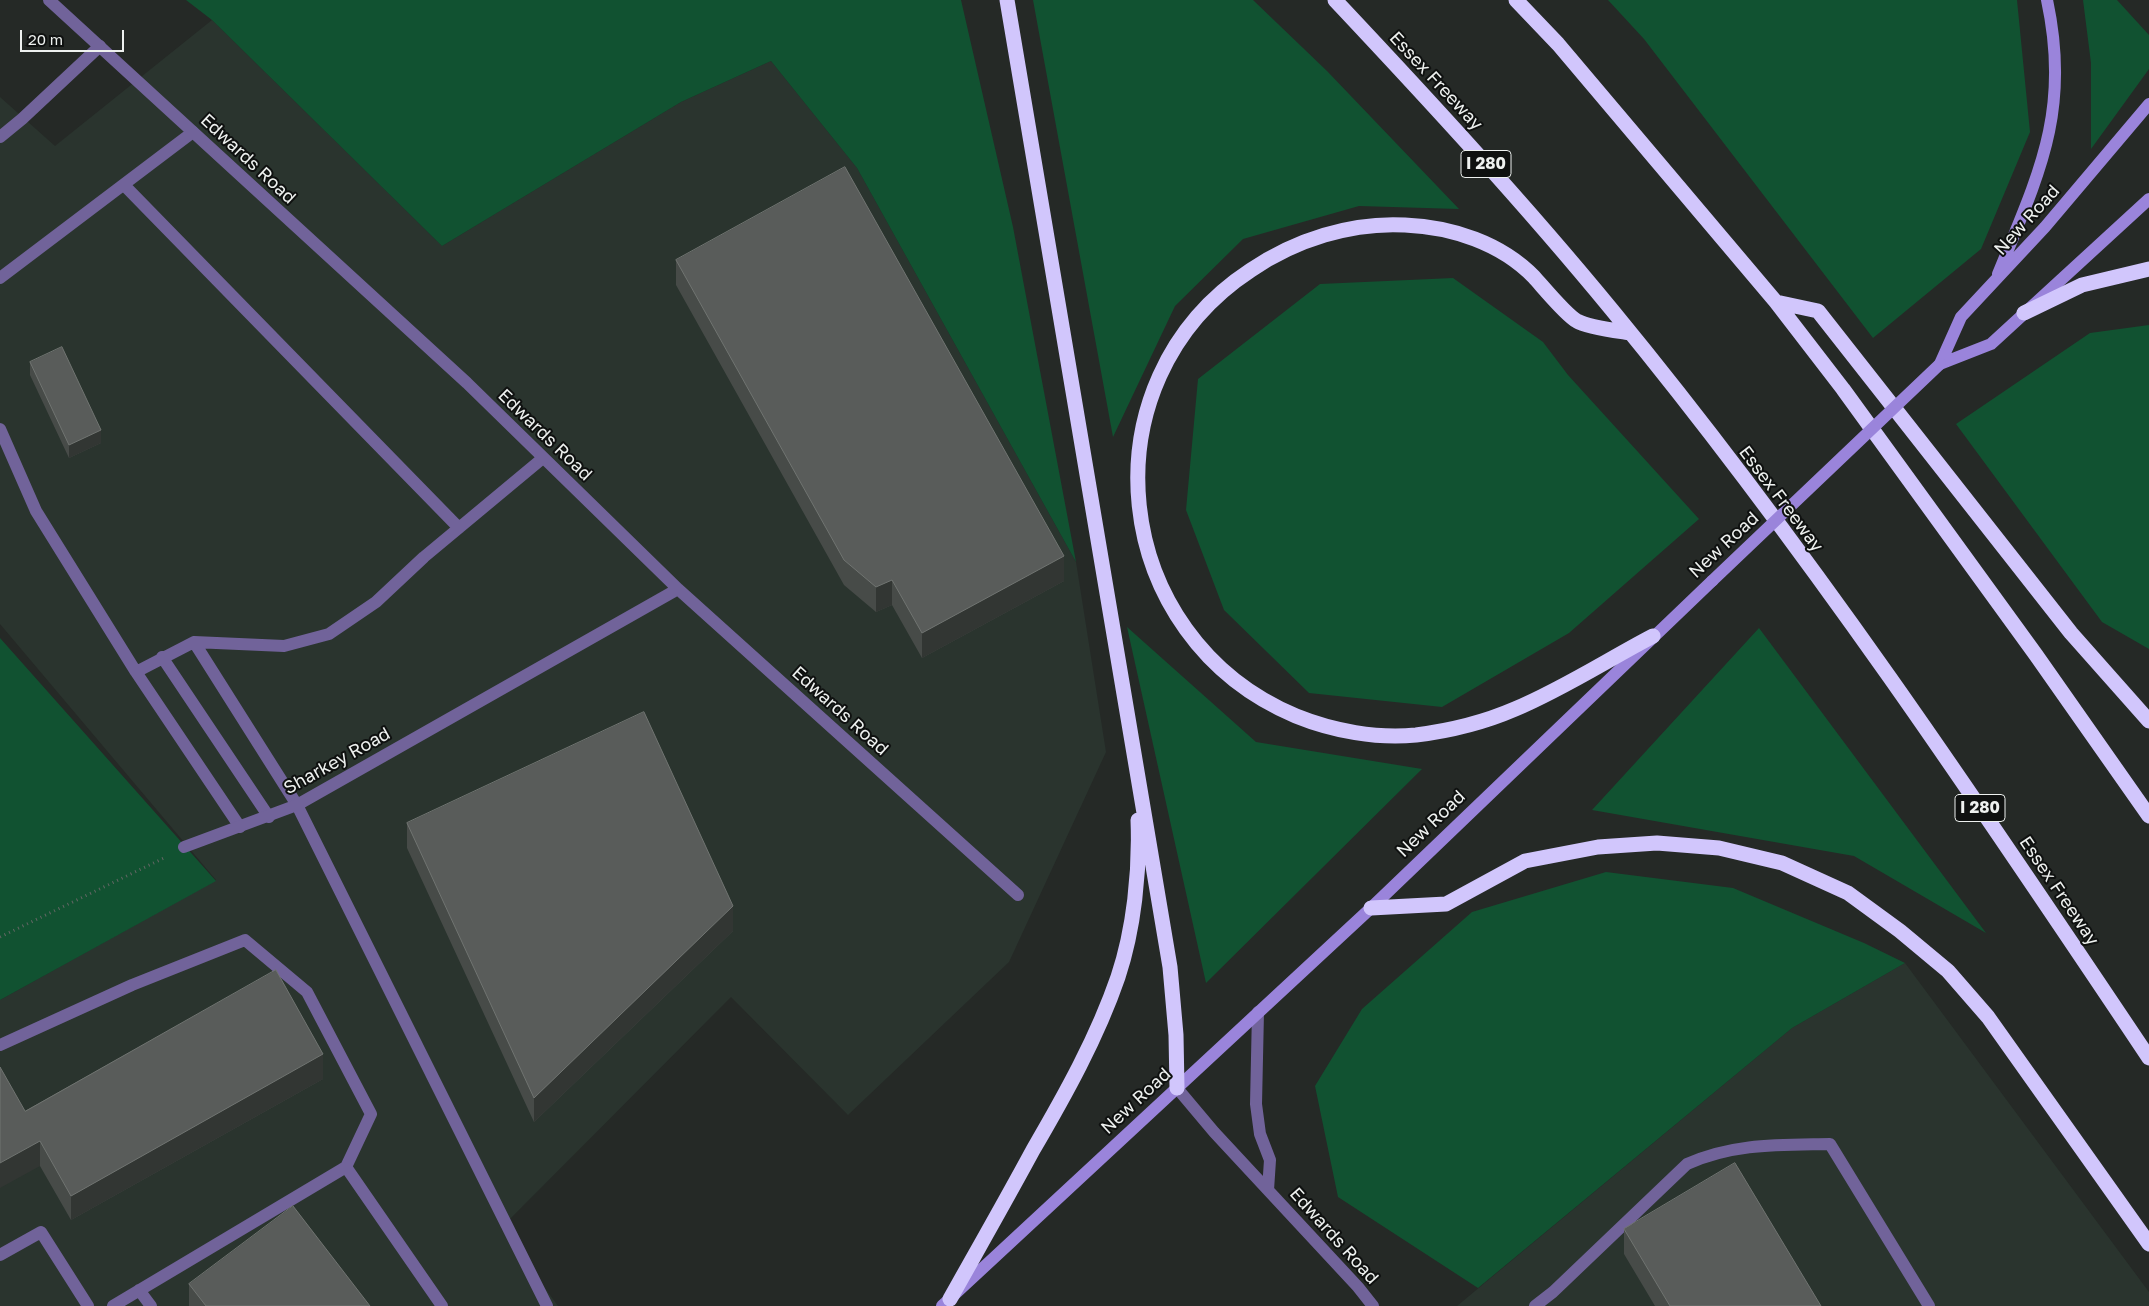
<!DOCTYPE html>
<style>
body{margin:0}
#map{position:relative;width:2149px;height:1306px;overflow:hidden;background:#252926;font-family:"Golos Text",sans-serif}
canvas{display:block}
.scale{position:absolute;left:20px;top:30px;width:104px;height:22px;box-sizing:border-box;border:2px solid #eef1ef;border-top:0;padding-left:6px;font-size:15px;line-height:18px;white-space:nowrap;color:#eef1ef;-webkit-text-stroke:4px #0f1110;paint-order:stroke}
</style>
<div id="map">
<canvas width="2149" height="1306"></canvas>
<div class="scale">20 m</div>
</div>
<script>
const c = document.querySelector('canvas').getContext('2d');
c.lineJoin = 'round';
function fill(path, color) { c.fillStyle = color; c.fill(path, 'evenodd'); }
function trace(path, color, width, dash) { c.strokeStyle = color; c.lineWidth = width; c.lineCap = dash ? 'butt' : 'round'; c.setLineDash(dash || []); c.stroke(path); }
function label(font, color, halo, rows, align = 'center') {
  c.font = font + ' "Golos Text",sans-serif'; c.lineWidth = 4; c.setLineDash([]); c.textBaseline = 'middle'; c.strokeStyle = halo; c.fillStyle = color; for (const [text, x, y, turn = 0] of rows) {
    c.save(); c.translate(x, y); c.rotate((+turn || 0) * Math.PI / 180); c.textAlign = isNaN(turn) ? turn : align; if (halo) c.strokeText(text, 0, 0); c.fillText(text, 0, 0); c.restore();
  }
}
const built = new Path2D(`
 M212,20L442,246L681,102L771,61L857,168L1076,562L1106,752L1009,962L848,1115L731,997L501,1228L558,1306H0V1000L216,880L0,624V97L55,146Z
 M1905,963L2149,1292V1306H1457L1792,1028Z`);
const green = new Path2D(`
 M186,0H961L1013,227L1076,562L857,168L771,61L681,102L442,246L212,20Z
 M1033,0H1253L1327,71L1459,209L1359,206L1243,239L1175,306L1113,437Z
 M1608,0H2017L2030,132L1981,249L1873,338L1644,39Z
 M2083,0H2117L2149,35V69L2091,149V63Z
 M1453,278L1543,342L1568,375L1699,519L1569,633L1442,707L1309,693L1224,610L1186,510L1198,379L1320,284Z
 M2149,325V649L2102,622L1956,424L2090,333Z
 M1127,627L1256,742L1422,769L1206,983Z
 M1759,628L1986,933L1854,856L1592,810Z
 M0,638L216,881L0,1000Z
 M1606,872L1733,888L1864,943L1905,963L1792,1028L1478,1288L1338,1197L1315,1086L1362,1009L1472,912Z`);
const path = new Path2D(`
 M0,937L164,858`);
const service = new Path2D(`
 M0,137L22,119L100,46
 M124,185L459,528
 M0,278L193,132
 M0,429L36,511L136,672L240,827
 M194,642L297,805
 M162,657L269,817
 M136,672L194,642L284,646L329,634L376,602L424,557L543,458
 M0,1045L132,985L245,940L307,992L371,1114L346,1167
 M0,1255L41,1232L88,1306
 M139,1290L151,1306
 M113,1306L346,1167L442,1306
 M1535,1306L1553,1292L1687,1164C1734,1143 1779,1145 1830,1144L1929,1306`);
const minor = new Path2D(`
 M49,0L467,383L678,589L1018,895
 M297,805L547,1306
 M184,847L297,805L678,589`);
const tertiary = new Path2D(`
 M1258,1012L1256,1104L1260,1134L1270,1160L1268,1190
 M1177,1088L1214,1132L1358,1287L1373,1306`);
const secondary = new Path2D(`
 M1998,274C2039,174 2071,111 2047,0
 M1940,364L1961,317L2045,227L2149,104
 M1940,364L1991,344L2149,199
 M942,1306L1371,908L1712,581`);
const motorway = new Path2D(`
 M1007,0L1170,967L1176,1035L1177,1088
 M1335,0C1430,101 1524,203 1612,310C1807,547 1979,804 2149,1058
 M1516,0L1558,44L1776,302L1843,389L2036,655L2149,816
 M1776,302L1818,311L2071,633L2149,721
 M2024,313L2082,285L2149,269
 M1630,333C1618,331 1587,327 1577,321C1566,315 1544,288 1534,277C1501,243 1452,227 1405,225C1351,222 1295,240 1251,270C1080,382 1109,638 1296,716C1333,731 1377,739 1416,735C1448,731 1485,722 1515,709C1561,690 1609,659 1653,636
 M1371,908L1446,904L1525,861L1598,847L1657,843L1719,848L1782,863L1848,893L1900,931L1948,971L1988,1017L2149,1244
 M950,1299C978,1249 1006,1200 1033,1150C1065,1095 1097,1038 1118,977C1134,929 1140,871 1138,820`);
const secondaryBridge = new Path2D(`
 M1712,581L1940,364`);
const wall = new Path2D(`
 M676,260L1064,581L922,658L892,605L876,612L844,585L676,285Z
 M30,362L101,443L69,458L30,375Z
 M407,823L733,931L534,1122L407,848Z
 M323,1079L71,1220L40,1166L25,1111Z
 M1624,1229L1821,1306H1655L1624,1254Z
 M189,1284L370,1306H189Z`);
const shadedWall = new Path2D(`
 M101,430V443L69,458V445Z
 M1064,556V581L922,658V633Z
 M892,580V605L876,612V587Z
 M733,906V931L534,1122V1098Z
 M323,1054V1079L71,1220V1196Z
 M40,1141V1166L0,1188V1163Z`);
const building = new Path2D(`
 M845,167L1064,556L922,633L892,580L876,587L844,560L676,260Z
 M62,347L101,430L69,445L30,362Z
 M644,712L733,906L534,1098L407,823Z
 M276,970L323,1054L71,1196L40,1141L0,1163V1067L25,1111Z
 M1735,1163L1821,1306H1670L1624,1229Z
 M293,1206L370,1306H206L189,1284Z`);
const shields = [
 [1486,164,50],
 [1980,808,50]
];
const shieldNames = [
 ["I 280",1486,164],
 ["I 280",1980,808]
];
const streetNames = [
 ["Essex Freeway",1436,81,47],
 ["Edwards Road",248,159,43],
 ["New Road",2027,220,-48],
 ["Edwards Road",545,435,44],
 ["Essex Freeway",1781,499,53],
 ["New Road",1724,545,-43],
 ["Edwards Road",840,711,42],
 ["Sharkey Road",337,761,-29],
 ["New Road",1431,824,-44],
 ["Essex Freeway",2059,891,56],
 ["New Road",1136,1101,-43],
 ["Edwards Road",1334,1236,48]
];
fill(built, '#2a342e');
fill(green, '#115231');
trace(path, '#646765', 3, [1, 4]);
trace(service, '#71639a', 12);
trace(minor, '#71639a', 12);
trace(tertiary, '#71639a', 12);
trace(secondary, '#9a84db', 12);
trace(motorway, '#d1c6fc', 15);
trace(secondaryBridge, '#9a84db', 12);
fill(wall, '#474b48');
fill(shadedWall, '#323633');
fill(building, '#595c5a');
trace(building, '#707471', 1);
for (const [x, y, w] of shields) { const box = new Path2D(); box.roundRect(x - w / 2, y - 13.5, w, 27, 4); c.fillStyle = '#0f1110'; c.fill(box); trace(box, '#eef1ef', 1); }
label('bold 16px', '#eef1ef', null, shieldNames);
label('18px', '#eef1ef', '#0f1110', streetNames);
</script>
